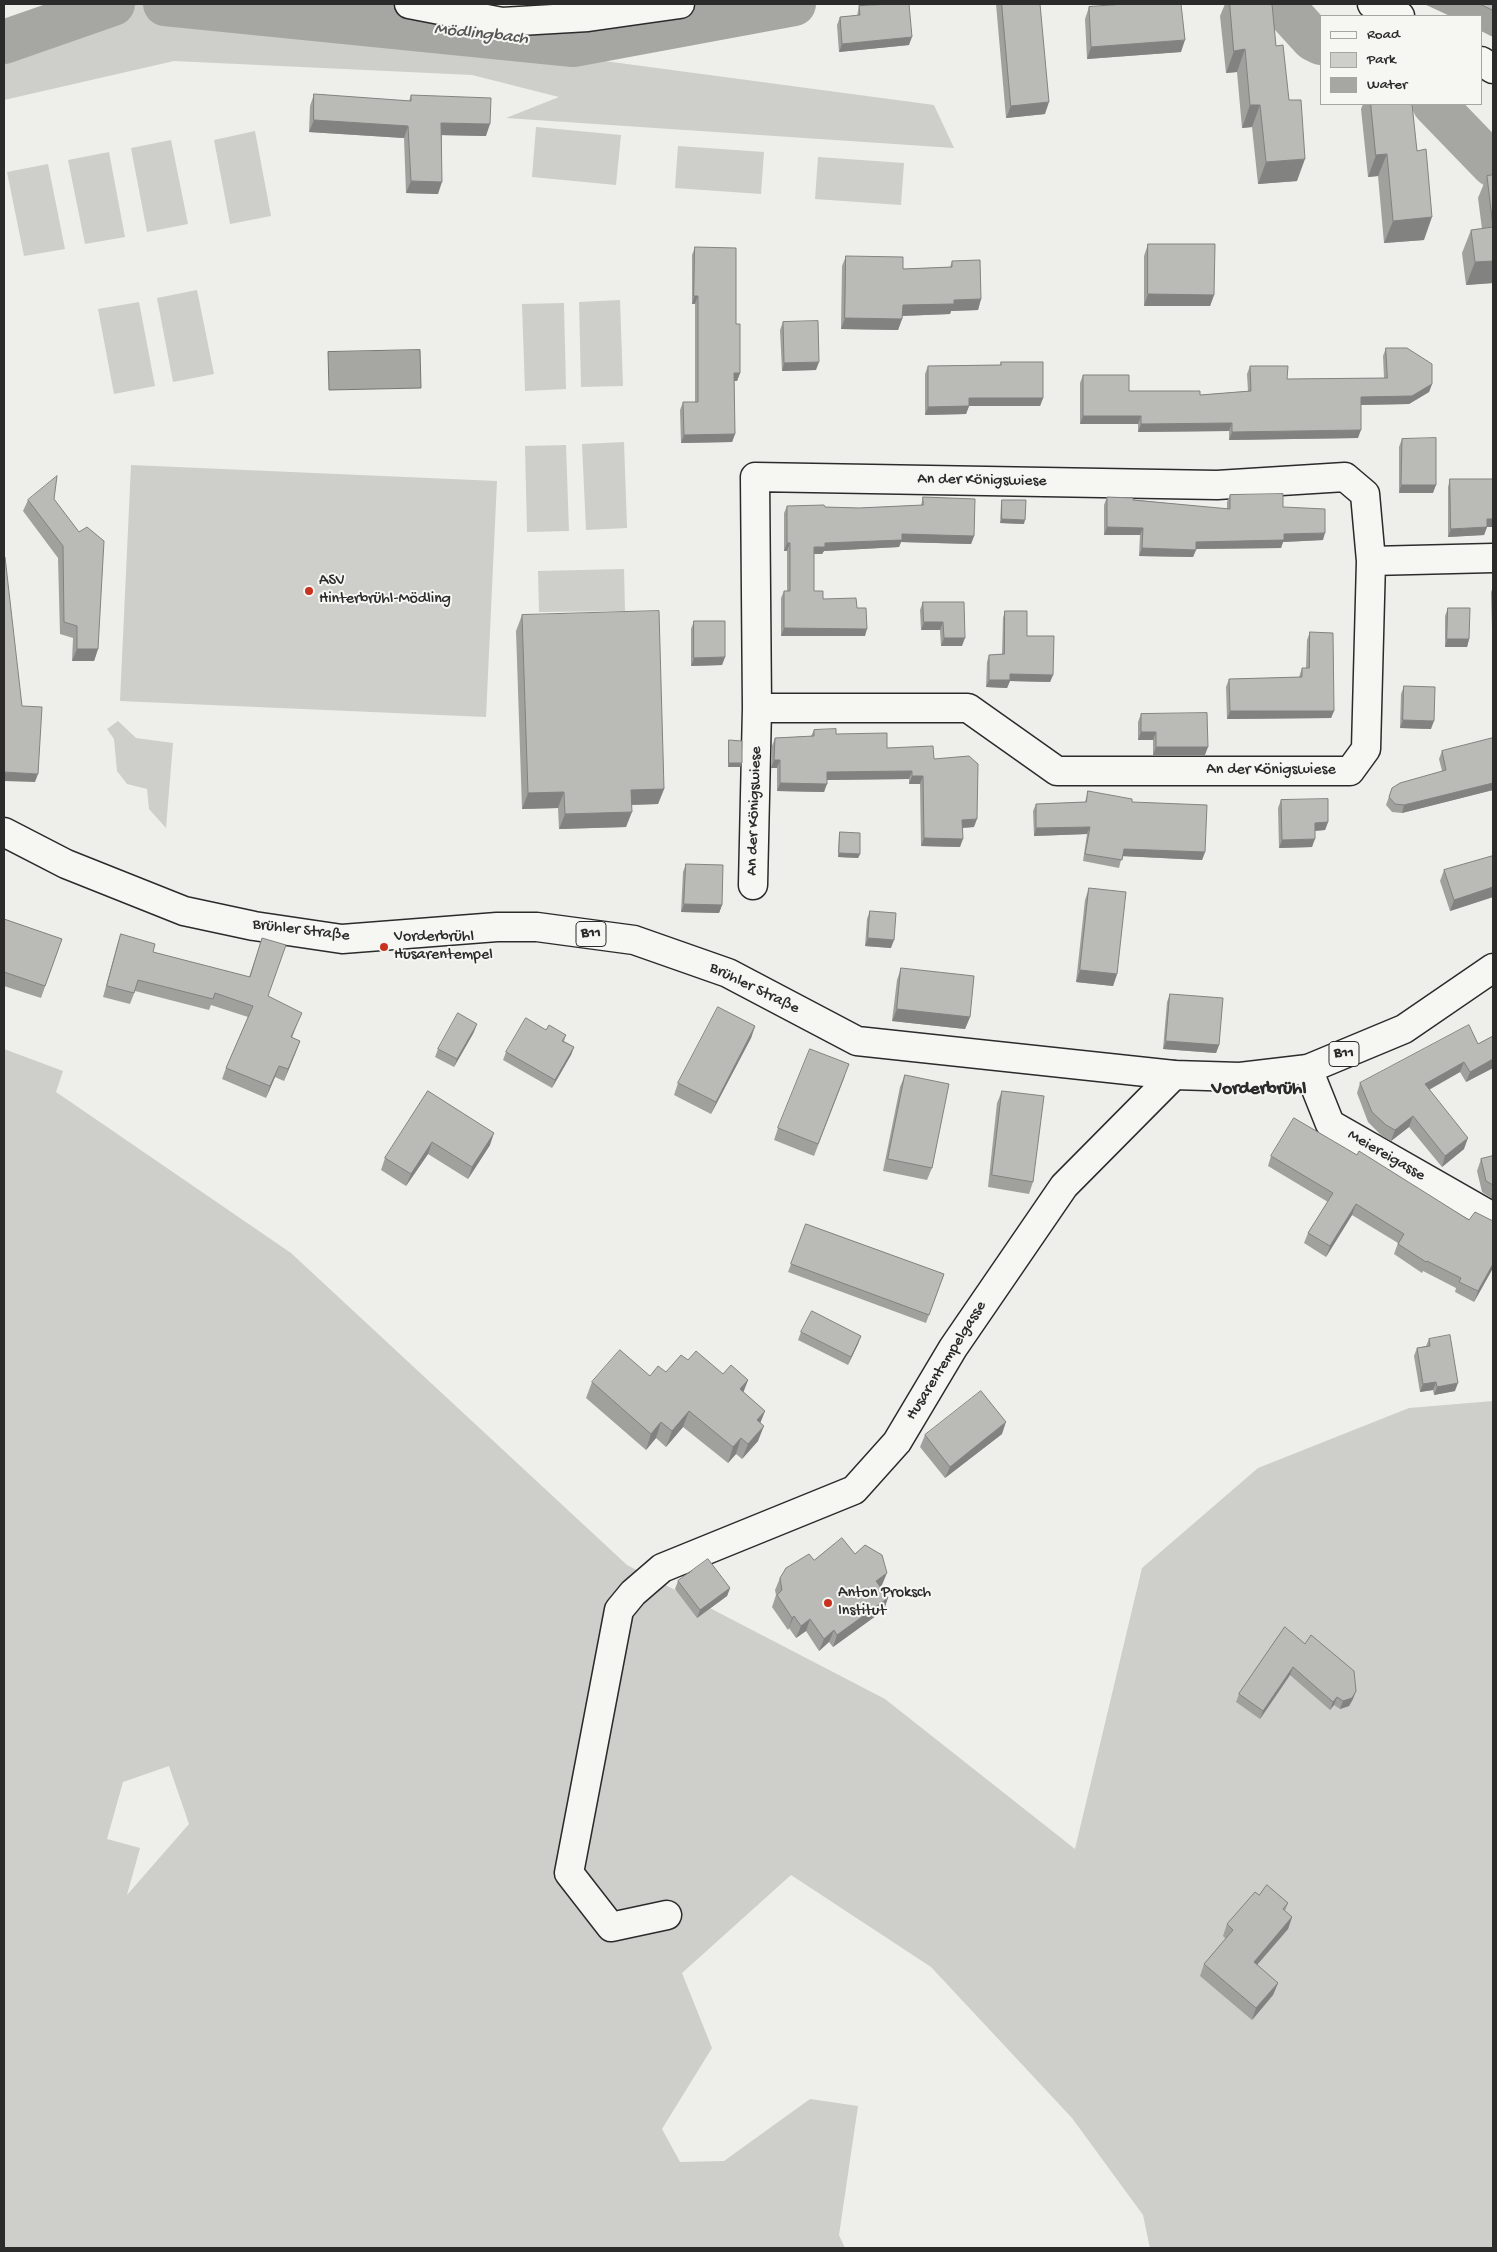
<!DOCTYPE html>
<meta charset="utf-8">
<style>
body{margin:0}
#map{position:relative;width:1497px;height:2252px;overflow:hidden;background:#eeeeea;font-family:"Gochi Hand",sans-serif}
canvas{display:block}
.frame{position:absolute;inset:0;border:5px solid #2b2b2b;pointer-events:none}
.legend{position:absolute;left:1320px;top:15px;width:162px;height:90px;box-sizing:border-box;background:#f6f6f2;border:1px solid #a5a5a2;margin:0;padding:6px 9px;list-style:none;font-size:15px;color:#2b2b2b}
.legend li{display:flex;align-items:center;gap:10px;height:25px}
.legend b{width:25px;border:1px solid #a5a5a2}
</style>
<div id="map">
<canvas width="1497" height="2252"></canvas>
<div class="frame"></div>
<ul class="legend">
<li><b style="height:6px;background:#f6f6f2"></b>Road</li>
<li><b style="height:14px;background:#cececa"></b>Park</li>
<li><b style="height:14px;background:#a6a6a3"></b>Water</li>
</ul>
</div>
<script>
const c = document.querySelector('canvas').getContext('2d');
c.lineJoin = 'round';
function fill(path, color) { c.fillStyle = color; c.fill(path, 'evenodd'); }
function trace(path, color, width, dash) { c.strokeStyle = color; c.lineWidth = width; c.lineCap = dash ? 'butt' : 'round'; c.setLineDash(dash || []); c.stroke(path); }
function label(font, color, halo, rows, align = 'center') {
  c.font = font + ' "Gochi Hand",sans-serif'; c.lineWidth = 4; c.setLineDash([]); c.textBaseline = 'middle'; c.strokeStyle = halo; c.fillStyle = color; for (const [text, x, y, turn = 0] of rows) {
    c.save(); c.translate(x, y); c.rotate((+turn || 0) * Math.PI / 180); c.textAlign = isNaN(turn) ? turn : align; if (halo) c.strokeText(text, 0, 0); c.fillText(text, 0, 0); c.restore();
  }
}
const green = new Path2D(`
 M65,4H278L552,54L934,105L954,148L506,118L559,97L472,75L174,61L4,100V21Z
 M536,127L621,135L616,185L532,177Z
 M255,131L271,216L230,224L214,140Z
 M171,140L188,224L147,232L131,148Z
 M678,146L764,152L761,194L675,188Z
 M109,152L125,237L85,244L68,160Z
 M818,157L904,163L901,205L815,199Z
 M48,164L65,249L24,256L7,172Z
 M197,290L214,374L173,382L157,298Z
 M620,300L623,386L581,387L579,302Z
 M139,302L155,386L114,394L98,309Z
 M564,303L566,389L525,391L522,304Z
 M624,442L627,528L586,530L582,444Z
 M566,445L569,531L527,532L525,446Z
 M131,465L497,481L486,717L120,701Z
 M624,569L625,611L539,612L538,571Z
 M118,721L136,738L173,743L166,828L149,809L147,789L127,784L117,771L114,739L107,729Z
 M4,1049L63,1071L56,1092L291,1253L627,1565L885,1699L1075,1849L1142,1568L1258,1468L1409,1408L1493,1401V2248H1150L1143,2215L1072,2118L931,1967L791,1875L682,1973L712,2048L662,2129L680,2162L724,2161L810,2099L858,2106L839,2235L845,2248H4ZM169,1766L189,1824L127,1895L140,1848L107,1839L123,1782Z`);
const water = new Path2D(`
 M420,350L421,388L329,390L328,352Z`);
const river = new Path2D(`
 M165,4L573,45L794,4
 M1281,4L1313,39L1321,43
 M4,42L113,4
 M1434,104L1493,165`);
const street = new Path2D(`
 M409,4L502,22L588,17L680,4
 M1372,4L1400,16
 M1481,61L1493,69
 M1371,561L1493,558
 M753,885L757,708L755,477L1217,485L1345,477L1365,494L1371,561L1366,749L1350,771H1057L968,708H757
 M1308,1069L1330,1124L1493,1217
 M667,1915L611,1927L569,1873L619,1610L633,1593L662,1568L854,1490L897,1442L953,1348L1064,1186L1174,1075`);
const primary = new Path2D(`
 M4,832L66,864L184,911L254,926L342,939L497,927H537L634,940L728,973L857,1041L1174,1075L1240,1077L1308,1069L1404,1029L1493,968`);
const wall = new Path2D(`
 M996,4H1040L1045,114L1006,118Z
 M1225,4H1272L1276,46L1297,181L1258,184L1252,127L1242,128L1237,72L1226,73L1220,16Z
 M1424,4H1493V37L1481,31V16H1450Z
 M859,6L909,45L839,52L837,25L840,17L857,16Z
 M1089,7L1181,52L1087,59L1085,19Z
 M314,94L409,101L411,95L486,136L442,135L438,194L406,193L404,138L309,132L310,106Z
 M1363,104H1412L1424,240L1384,243L1378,176L1368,177L1361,109Z
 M1493,175V283L1466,285L1462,253L1471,230L1482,229L1478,198L1487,176Z
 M1148,244L1214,295L1210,306H1144V256Z
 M695,247L736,324L740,373L737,381H734L735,434L732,442L681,443L680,410L683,402H695V304H692V255Z
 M846,256L903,269L950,267L952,261L981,299L978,310L951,311L950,314L902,316V319L898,330L841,329L842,266Z
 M783,322L816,370L782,371L780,330Z
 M1386,348L1432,384L1429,392L1409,404L1361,405L1358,438L1229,440V431L1138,432V424H1080V383L1083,375L1129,391L1200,395L1248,391L1247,374L1250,366L1287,379L1384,378L1383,356Z
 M1001,362L1043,398L1040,406H969L966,414L925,415V374L928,366L1000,365Z
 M1402,439L1433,493H1399V447Z
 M1450,479H1493V527H1487L1484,535L1448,537V487Z
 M1230,495L1283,507L1323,540L1283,542L1281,548L1196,549L1193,557L1139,556L1140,535H1104V505L1107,497L1227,509V502Z
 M923,497L974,536L971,544L901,542L899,547L824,551L822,554H814V591L823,599L857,608L865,636H781V598L784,591H787V551H784V513L787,506L825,507L859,508L921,505Z
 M54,499L98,649L94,661H72L73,638L60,634L58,558L23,511L28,500Z
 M1002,500L1024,524L1000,523L1001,504Z
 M1493,587V629H1492L1491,592Z
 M923,602H964L962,646H941L940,630H921L920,610Z
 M1448,608L1469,639L1467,647H1445V616Z
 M1005,611L1027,636L1053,675L1050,682L1010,681L1007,688L986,687L987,662L989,655L1002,654L1003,618Z
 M522,615L664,789L658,804L632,805L626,827L559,829L558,808L522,809L516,631Z
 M694,621L725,657L722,665L691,666V629Z
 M1310,632L1334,711L1331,718L1227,719L1226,687L1229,679L1299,677L1302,668H1306L1307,640Z
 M1404,686L1431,729L1400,728L1401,694Z
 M1141,714L1205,755H1153V740H1138V722Z
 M814,730L836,734L887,748L934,759L974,827L963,828L960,847L921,846L920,784H909V779L827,780L824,792L777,791V768H771L772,746L775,738L811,736Z
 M1493,738V790L1402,813L1392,812L1386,805L1392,788L1442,771L1439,759L1442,751Z
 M729,740L742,763L740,767H728V744Z
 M1088,791L1132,802L1205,852L1202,860L1122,856L1119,868L1083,861L1087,834L1034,836L1033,811L1036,804L1085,802Z
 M1281,800L1328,822L1325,830L1315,831L1312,847L1279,848L1278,808Z
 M840,832L860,854L858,858L838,857L839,836Z
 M1493,856V897L1450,911L1440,881L1444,870Z
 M686,864L722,905L719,913L681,912L683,872Z
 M1089,888L1117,974L1113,986L1076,982L1085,900Z
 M870,911L891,948L865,946L867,919Z
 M4,919L62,939L41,998L4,986Z
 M121,934L153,952L249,977L262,938L268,996L297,1024L292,1038L300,1041L284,1081L275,1077L266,1098L222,1079L226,1068L248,1017L211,1005L209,1010L135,991L130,1004L103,997L117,946Z
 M901,968L970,1017L965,1029L892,1021L897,980Z
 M1170,994L1219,1045L1216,1053L1163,1049L1167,1002Z
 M755,1026L751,1038L711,1114L674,1095L678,1083Z
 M546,1030L566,1035L564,1041L574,1047L571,1055L552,1088L503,1060L506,1052Z
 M474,1032L454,1067L435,1057L438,1049Z
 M1493,1036V1068L1466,1082L1460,1072L1429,1090L1464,1149L1442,1167L1409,1127L1391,1141L1382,1136L1368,1122L1357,1093L1360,1083L1478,1044Z
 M905,1075L932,1168L927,1180L883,1171L900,1087Z
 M845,1076L814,1156L774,1140L778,1128Z
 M428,1091L490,1145L468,1179L428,1154L406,1186L381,1170L385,1158Z
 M1002,1091L1033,1182L1029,1194L988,1187L997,1103Z
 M1271,1156L1493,1268L1474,1302L1455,1292L1456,1288L1423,1271L1422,1273L1394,1254L1398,1243L1352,1215L1326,1257L1304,1243L1308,1233L1328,1202L1268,1166Z
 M1493,1156V1197L1491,1198L1482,1192L1477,1171L1481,1159Z
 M806,1224L944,1274L926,1323L788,1272Z
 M801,1332L861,1336L858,1344L848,1365L798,1340Z
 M1429,1339L1455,1391L1434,1395L1433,1390L1420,1392L1414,1356L1417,1348L1426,1346Z
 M666,1372L723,1374L748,1380L743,1392L765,1411L760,1423L758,1441L742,1459L736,1454L728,1463L683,1427L666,1447L656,1438L646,1450L586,1398L592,1382L650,1376Z
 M1002,1434L945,1478L920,1447L925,1435Z
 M814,1560L882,1585L880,1586L884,1610L833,1647L829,1642L819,1651L806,1631L796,1638L789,1628L788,1630L772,1607L776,1595L775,1590L780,1578Z
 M678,1581L730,1588L727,1596L697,1618L675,1589Z
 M1285,1627L1353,1699L1349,1706L1340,1709L1334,1705L1330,1710L1290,1675L1260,1719L1236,1702L1239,1694Z
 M1259,1895L1288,1903L1285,1911L1292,1917L1288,1929L1257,1965L1278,1983L1273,1995L1252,2020L1200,1976L1204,1964L1226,1939L1223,1936L1227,1924Z`);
const shadedWall = new Path2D(`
 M912,37L909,45L839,52L842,44Z
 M1185,40L1181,52L1087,59L1091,47Z
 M1245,49L1237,72L1226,73L1234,51Z
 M1049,102L1045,114L1006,118L1011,106Z
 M1250,105H1260L1252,127L1242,128Z
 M314,120L408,126L404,138L309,132Z
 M441,123L490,124L486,136L437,135Z
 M1387,154L1378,176L1368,177L1376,155Z
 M1305,159L1297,181L1258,184L1266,162Z
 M411,181L442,182L438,194L406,193Z
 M1432,217L1424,240L1384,243L1393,221Z
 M1493,261V283L1466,285L1475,262Z
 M1148,294L1214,295L1210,306H1144Z
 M694,296H698L695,304H692Z
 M981,299L978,310L951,311L950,314L899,316L903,305L954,300Z
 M845,318L902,319L898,330L841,329Z
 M819,362L816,370L782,371L784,363Z
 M734,373H740L737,381H731Z
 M1432,384L1429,392L1409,404L1358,405L1361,397Z
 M969,398H1043L1040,406H969L966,414L925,415L928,407Z
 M1083,416H1141L1138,424H1080Z
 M1232,423L1229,431L1138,432L1141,424Z
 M1361,430L1358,438L1229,440L1232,432Z
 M735,434L732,442L681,443L684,435Z
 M1401,485H1436L1433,493H1399Z
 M1002,519L1025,520L1024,524L1000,523Z
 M1487,519H1493V527H1484Z
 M1107,527L1143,528L1140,535H1104Z
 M1487,527L1484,535L1448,537L1451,529Z
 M1325,533L1323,540L1283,542L1281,548L1193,549L1196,542L1284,534Z
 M902,534L974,536L971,544L901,542L899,547L824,551L822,554H811L814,547L825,543Z
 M787,543H790L787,551H784Z
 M1142,548L1196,550L1193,557L1139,556Z
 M924,622H943L940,630H921Z
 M784,628L867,629L865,636H781Z
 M944,638H965L962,646H941Z
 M1447,639H1469L1467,647H1445Z
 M77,649H98L94,661H72Z
 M725,657L722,665L691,666L694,658Z
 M1010,674L1053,675L1050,682L1010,681L1007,688L986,687L989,680Z
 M1230,711H1334L1331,718L1227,719Z
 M1403,720L1434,721L1431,729L1400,728Z
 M1141,732H1156L1153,740H1138Z
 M1156,747H1208L1205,755H1153Z
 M774,760H780L777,768H771Z
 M729,763H742L740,767H728Z
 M912,771L909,779L824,780L827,772Z
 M4,772L38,774L35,782L4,781Z
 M912,776H923L920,784H909Z
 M780,783L827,784L824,792L777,791Z
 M1493,783V790L1402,813L1404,805Z
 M664,789L658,804L625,805L631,790Z
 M564,792L558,808L522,809L528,793Z
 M632,812L626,827L559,829L565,814Z
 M977,819L974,827L959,828L962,820Z
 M1328,822L1325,830L1312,831L1315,823Z
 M1090,827L1087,834L1034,836L1036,828Z
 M924,838L963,839L960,847L921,846Z
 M1315,839L1312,847L1279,848L1282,840Z
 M1124,849L1205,852L1202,860L1121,856Z
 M839,853L860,854L858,858L838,857Z
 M1493,887V897L1450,911L1454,900Z
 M684,904L722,905L719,913L681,912Z
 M868,938L894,940L891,948L865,946Z
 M1080,970L1117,974L1113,986L1076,982Z
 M897,1009L970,1017L965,1029L892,1021Z
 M477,1024L474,1032L454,1067L457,1059Z
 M755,1026L751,1038L711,1114L716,1102Z
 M300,1041L296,1052L284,1081L288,1069Z
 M1166,1041L1219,1045L1216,1053L1163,1049Z
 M574,1047L571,1055L552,1088L555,1080Z
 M1493,1059V1068L1466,1082L1470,1072Z
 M1464,1062L1460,1072L1421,1094L1425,1084Z
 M279,1066L275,1077L266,1098L270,1086Z
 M1413,1116L1409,1127L1391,1141L1395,1130Z
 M494,1133L490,1145L468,1179L472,1167Z
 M1468,1138L1464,1149L1442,1167L1445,1156Z
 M432,1142L428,1154L406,1186L411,1174Z
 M1493,1190V1197L1491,1198Z
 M1356,1204L1352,1215L1326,1257L1330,1246Z
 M1493,1264V1268L1474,1302L1478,1291Z
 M861,1336L858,1344L848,1365L851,1357Z
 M748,1380L742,1396L740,1389Z
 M1436,1382L1433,1390L1420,1392L1423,1384Z
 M1458,1383L1455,1391L1434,1395L1437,1387Z
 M689,1411L683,1427L666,1447L672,1431Z
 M765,1411L759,1426L757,1420Z
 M661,1422L656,1438L646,1450L651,1434Z
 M1006,1422L1002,1434L945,1478L950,1467Z
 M764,1426L758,1441L742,1459L748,1444Z
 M741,1438L736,1454L728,1463L733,1447Z
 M887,1573L882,1585L872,1593L876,1581Z
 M730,1588L727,1596L697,1618L700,1610Z
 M888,1598L884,1610L833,1647L837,1635Z
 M794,1616L789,1628L788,1630L792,1618Z
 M810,1619L806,1631L796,1638L801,1626Z
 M834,1630L829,1642L819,1651L824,1639Z
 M1293,1667L1290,1675L1260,1719L1263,1711Z
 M1356,1691L1353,1699L1349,1706L1340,1709L1343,1701Z
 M1337,1697L1334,1705L1330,1710L1333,1702Z
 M1292,1917L1288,1929L1249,1974L1254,1962Z
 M1278,1983L1273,1995L1252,2020L1256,2008Z`);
const building = new Path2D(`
 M890,4H909L912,37L842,44L840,17L860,15L859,6Z
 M1002,4H1040L1049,102L1011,106Z
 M1124,4H1181L1185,40L1091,47L1089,7Z
 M1230,4H1272L1276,46L1283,45L1289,100H1301L1305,159L1266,162L1260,105H1250L1245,49L1234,51Z
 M1480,4H1493V10Z
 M314,94L411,101V95L491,98L490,124L441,123L442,182L411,181L408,126L314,120Z
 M1371,104H1412L1417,151L1426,149L1432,217L1393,221L1387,154L1376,155Z
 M1493,175V261L1475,262L1471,230L1493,227L1487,176Z
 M1148,244H1215L1214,295L1148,294Z
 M695,247L736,248V324H740V373H734L735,434L684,435L683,402H698V296H694Z
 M846,256L903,257V269L952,267V261L980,260L981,299L954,300V304L903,305L902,319L845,318Z
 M818,321L819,362L784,363L783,322Z
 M1386,348H1407L1432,364V384L1412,396L1361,397V430L1232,432V423L1141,424V416H1083V375H1129V391H1200V395L1251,391L1250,366H1288L1287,379L1387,378Z
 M1001,362H1043V398H969V406L928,407V366L1001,365Z
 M1436,438V485H1401L1402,439Z
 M57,476L54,499L79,532L87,527L104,541L98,649H77V626L64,622L63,546L28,500Z
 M1450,479H1493V519H1487V527L1451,529Z
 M1283,494V507L1325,509V533L1284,534V540L1196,542V550L1142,548L1143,528L1107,527V497L1133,498V500L1230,509V495Z
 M923,497L975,499L974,536L902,534V540L825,543V547H814V591H823V599L856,598L857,608H866L867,629L784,628V591H790V543H787V506L824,505L825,507L859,508L923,505Z
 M1002,500H1026L1025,520L1002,519Z
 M4,557H5L22,706L42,707L38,774L4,772Z
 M923,602H964L965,638H944L943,622H924Z
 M1448,608H1470L1469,639H1447Z
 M659,611L664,789L631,790L632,812L565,814L564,792L528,793L522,615Z
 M1005,611H1027V636H1054L1053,675L1010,674V680H989V655L1004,654Z
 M694,621H725V657L694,658Z
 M1310,632L1333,633L1334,711H1230L1229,679L1302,677V668H1309Z
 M1404,686L1435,687L1434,721L1403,720Z
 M1207,713L1208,747H1156V732H1141V714Z
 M836,729V734L887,733V748L933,746L934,759L969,756L978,764L977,819L962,820L963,839L924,838L923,776H912V771L827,772V784L780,783V760H774L775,738L814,736V730Z
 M1493,738V783L1404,805L1395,804L1389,797L1392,788L1400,783L1446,770L1442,751Z
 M729,740L742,741V763H729Z
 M1088,791L1132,799V802L1207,805L1205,852L1124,849L1122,860L1085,854L1090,827L1036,828V804L1086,802Z
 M1328,799V822L1315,823V839L1282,840L1281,800Z
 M840,832L860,833V854L839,853Z
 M1493,856V887L1454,900L1444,870Z
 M686,864L723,865L722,905L684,904Z
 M1089,888L1126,892L1117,974L1080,970Z
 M870,911L896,913L894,940L868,938Z
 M4,919L62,939L45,986L4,972Z
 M121,934L155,944L153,952L250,977L262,938L286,945L268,996L302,1013L291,1037L300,1041L288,1069L279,1066L270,1086L226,1068L253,1006L215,993L213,999L138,980L134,993L107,986Z
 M901,968L974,976L970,1017L897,1009Z
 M1170,994L1223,998L1219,1045L1166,1041Z
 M718,1007L755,1026L716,1102L678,1083Z
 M458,1013L477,1024L457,1059L438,1049Z
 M526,1018L546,1030L549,1025L566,1035L562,1041L574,1047L555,1080L506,1052Z
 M1469,1025L1478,1044L1493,1036V1059L1470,1072L1464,1062L1425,1084L1468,1138L1445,1156L1413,1116L1395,1130L1386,1125L1372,1112L1360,1083Z
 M810,1049L849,1064L818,1144L778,1128Z
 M905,1075L949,1084L932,1168L888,1159Z
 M428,1091L494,1133L472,1167L432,1142L411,1174L385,1158Z
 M1002,1091L1044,1096L1033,1182L992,1175Z
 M1294,1118L1357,1155L1359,1151L1469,1220L1475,1212L1493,1221V1264L1478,1291L1459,1282L1461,1278L1427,1261L1426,1262L1398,1244L1404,1234L1356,1204L1330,1246L1308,1233L1333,1193L1271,1156Z
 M1493,1156V1185L1486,1181L1481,1159Z
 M806,1224L944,1274L929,1315L791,1264Z
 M812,1311L861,1336L851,1357L801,1332Z
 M1450,1335L1458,1383L1437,1387L1436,1382L1423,1384L1417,1348L1430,1346L1429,1339Z
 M620,1350L650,1376L658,1366L666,1372L681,1355L688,1360L696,1351L723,1374L731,1365L748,1380L740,1389L765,1411L757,1420L764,1426L748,1444L741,1438L733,1447L689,1411L672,1431L661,1422L651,1434L592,1382Z
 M981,1391L1006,1422L950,1467L925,1435Z
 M842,1538L855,1554L865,1545L882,1555L887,1573L876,1581L888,1598L837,1635L834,1630L824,1639L810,1619L801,1626L794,1616L792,1618L777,1595L782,1590L780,1578L786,1568L809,1554L814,1560Z
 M708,1559L730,1588L700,1610L678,1581Z
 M1285,1627L1305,1644L1311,1635L1354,1671L1356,1691L1352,1698L1343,1701L1337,1697L1333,1702L1293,1667L1263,1711L1239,1694Z
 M1267,1885L1288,1903L1283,1909L1292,1917L1254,1962L1278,1983L1256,2008L1204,1964L1233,1930L1227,1924L1255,1892L1259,1895Z`);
const markers = [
 [309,591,5,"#c8321e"],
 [384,947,5,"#c8321e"],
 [828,1603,5,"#c8321e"]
];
const shields = [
 [591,934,30],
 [1344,1054,30]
];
const shieldNames = [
 ["B11",591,934],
 ["B11",1344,1054]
];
const streetNames = [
 ["An der Königswiese",982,481,1],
 ["An der Königswiese",1271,771],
 ["An der Königswiese",755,811,-88],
 ["Brühler Straße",301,931,7],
 ["Brühler Straße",754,989,26],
 ["Meiereigasse",1386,1156,30],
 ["Husarentempelgasse",947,1361,-58]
];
const poiNames = [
 ["ASV",319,582],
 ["Hinterbrühl-Mödling",319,600],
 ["Vorderbrühl",394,938],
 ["Husarentempel",394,956],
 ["Anton Proksch",838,1594],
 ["Institut",838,1612]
];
const waterNames = [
 ["Mödlingbach",481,35,6]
];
const quarterNames = [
 ["Vorderbrühl",1259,1090]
];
fill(green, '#cececa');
fill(water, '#a6a6a3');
trace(water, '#757573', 1);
trace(river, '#a6a6a3', 44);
trace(street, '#2b2b2b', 31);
trace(primary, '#2b2b2b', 31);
trace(street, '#f6f6f2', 28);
trace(primary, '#f6f6f2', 28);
fill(wall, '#a0a09d');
fill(shadedWall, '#828280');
fill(building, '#babab7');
trace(building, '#828280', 1);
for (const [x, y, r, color] of markers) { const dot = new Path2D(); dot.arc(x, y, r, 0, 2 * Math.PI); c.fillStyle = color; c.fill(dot); trace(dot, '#f6f6f2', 2); }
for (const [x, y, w] of shields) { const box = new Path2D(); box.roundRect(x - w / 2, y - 12.5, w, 25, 4); c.fillStyle = '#f6f6f2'; c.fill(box); trace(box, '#2b2b2b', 1); }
label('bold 15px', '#2b2b2b', null, shieldNames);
label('16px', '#2b2b2b', '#f6f6f2', streetNames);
label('16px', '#2b2b2b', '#f6f6f2', poiNames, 'left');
label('italic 18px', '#565655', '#f6f6f2', waterNames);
label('bold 19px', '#2b2b2b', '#f6f6f2', quarterNames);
</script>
